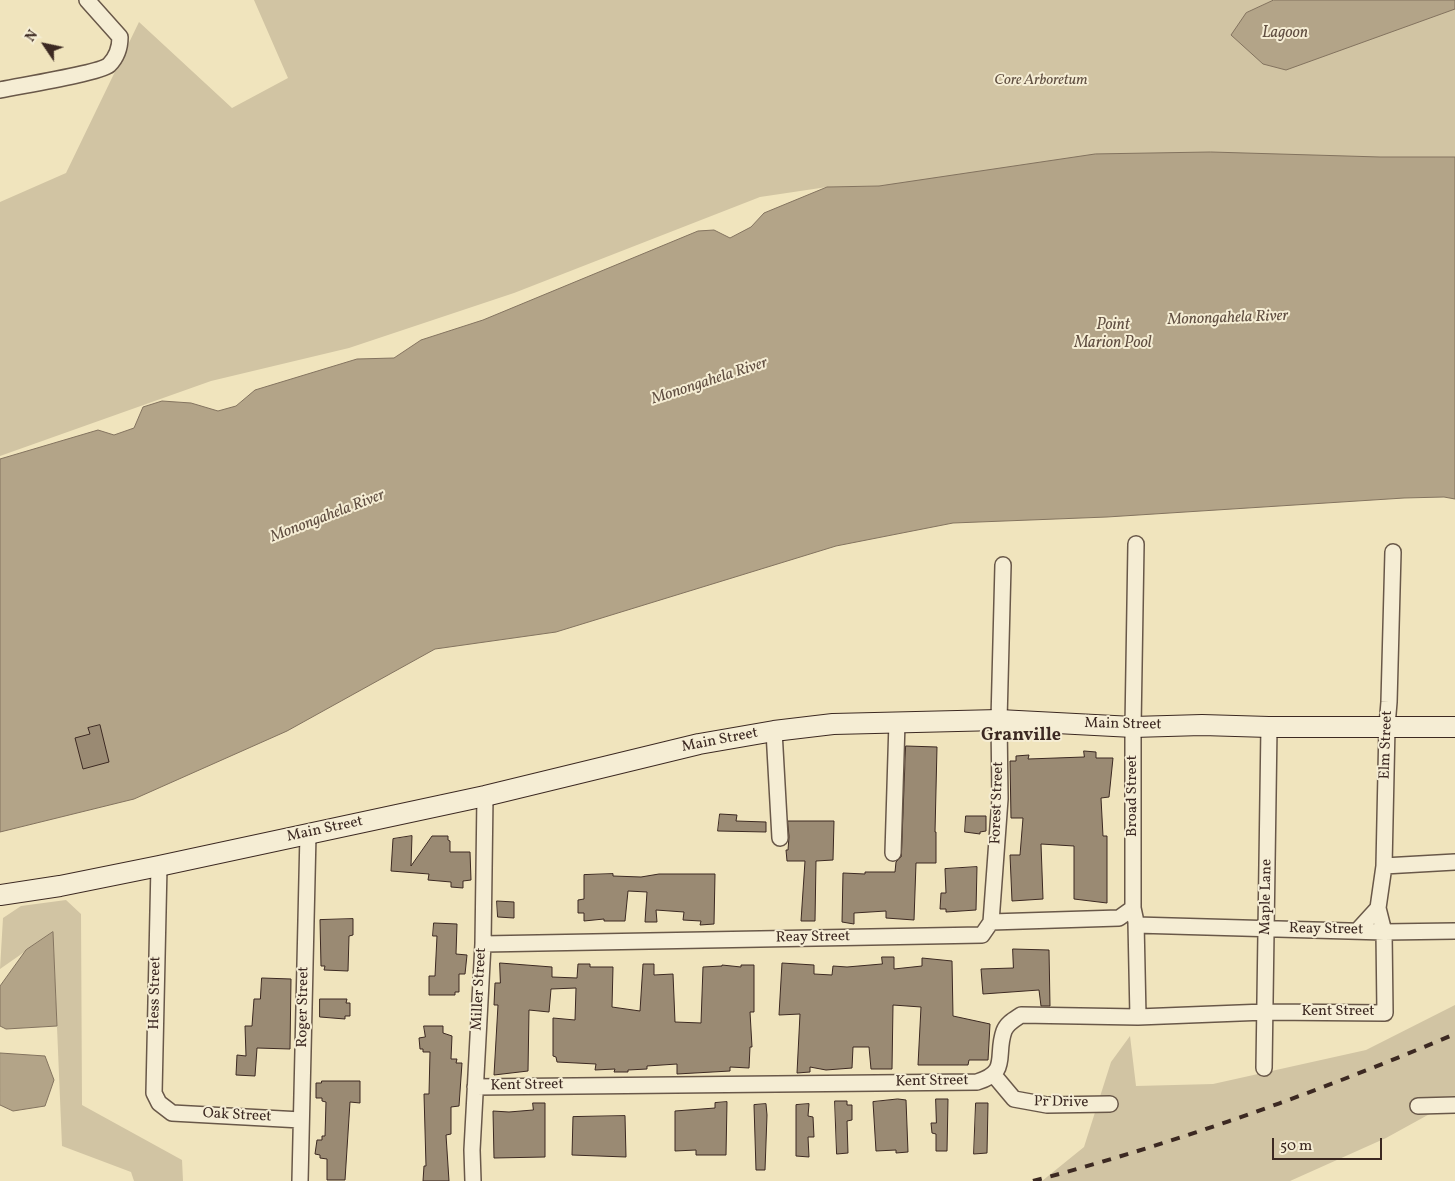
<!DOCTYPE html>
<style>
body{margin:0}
#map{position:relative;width:1455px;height:1181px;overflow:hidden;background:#f0e4bd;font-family:Vollkorn,serif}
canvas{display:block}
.north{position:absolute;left:20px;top:20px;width:50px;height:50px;-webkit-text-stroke:4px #f5edd4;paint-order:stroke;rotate:304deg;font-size:14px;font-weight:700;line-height:20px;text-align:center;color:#3c2922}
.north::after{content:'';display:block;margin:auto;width:18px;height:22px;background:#3c2922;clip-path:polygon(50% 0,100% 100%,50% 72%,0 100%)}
.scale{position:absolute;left:1272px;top:1138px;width:110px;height:22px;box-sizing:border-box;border:2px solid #3c2922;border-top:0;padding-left:6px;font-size:15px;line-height:18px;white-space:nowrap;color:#3c2922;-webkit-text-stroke:4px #f5edd4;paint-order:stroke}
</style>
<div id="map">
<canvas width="1455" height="1181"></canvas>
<div class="north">N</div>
<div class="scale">50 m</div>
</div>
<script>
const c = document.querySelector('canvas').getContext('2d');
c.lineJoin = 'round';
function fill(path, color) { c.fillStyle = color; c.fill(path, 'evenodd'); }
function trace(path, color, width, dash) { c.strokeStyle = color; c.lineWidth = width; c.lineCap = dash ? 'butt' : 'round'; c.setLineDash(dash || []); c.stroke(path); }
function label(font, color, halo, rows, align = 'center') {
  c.font = font + ' Vollkorn,serif'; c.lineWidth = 4; c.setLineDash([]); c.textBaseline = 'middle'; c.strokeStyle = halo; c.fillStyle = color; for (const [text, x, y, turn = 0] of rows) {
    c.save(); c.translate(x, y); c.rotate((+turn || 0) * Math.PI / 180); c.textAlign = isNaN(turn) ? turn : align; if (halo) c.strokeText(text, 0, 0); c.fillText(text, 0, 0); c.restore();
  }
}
const green = new Path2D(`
 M254,0H1455V157H1380L879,186L827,187L760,197L514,293L349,348L211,381L0,456V202L66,173L139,22L232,108L288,78Z
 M66,900L81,914L82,1105L182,1160L183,1181H134L131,1172L62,1146L53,932L0,969L3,918L21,906Z
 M1455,1005V1100L1386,1138L1290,1181H1042L1084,1147L1111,1062L1130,1036L1136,1086L1213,1084L1366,1050Z`);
const water = new Path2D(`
 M1274,0H1455V9L1286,70L1263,64L1231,35L1246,13Z
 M1211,152L1380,157H1455V499L1444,497L1404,498L1107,517L953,523L836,546L556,632L435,649L287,731L134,799L0,832V459L98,430L114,435L134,428L143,407L162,401L191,403L218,411L236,406L255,390L357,359L394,358L421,340L483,320L698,231L714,230L730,238L751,227L764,213L827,187L879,186L1095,154Z
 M53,932L57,1026L6,1029L0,1026V986L26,950Z
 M0,1053L45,1056L54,1080L45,1106L13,1111L0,1105Z`);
const building = new Path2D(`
 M100,725L109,762L83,769L75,738L90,734L88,728Z
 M906,746L937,747L935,832H936V863H916L914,920L886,918V911L854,913V924L842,922L843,873L865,874V872H895L896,862L901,857Z
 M1084,751L1096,752V758H1113L1109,797L1101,798L1103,836H1107V903L1074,899V846L1041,844L1043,899L1012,901L1010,855H1020L1023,818H1011L1010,761H1016V756L1029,755L1028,759L1084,757Z
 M720,814L737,815L736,821L766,822V832L718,831Z
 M966,816H986V831L980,832V834L965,832Z
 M788,821H834L833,860L816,861L815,921H801L805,861H787L786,850H788L789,837Z
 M412,836L411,866L432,836H448V840L450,841V852H470L471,880L463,881V888L451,887V882L428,880L429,874L391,871L393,839Z
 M977,867L976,910L946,912V909H940L941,893H946L945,869Z
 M613,874V876L641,877L659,874H715L714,924L700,925L701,921L683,920L684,912L656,910L657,922H645L647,892L628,891L625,921H604V919L584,921V913H578V900L584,899V875Z
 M497,901L514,902V918L498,917Z
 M353,919V935L349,936L348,971L324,970L325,966H321L320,920Z
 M434,923L457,924L456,954L467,955L465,974H459V992H455V995H429V976H435L437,936H433Z
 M1013,949L1049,950L1050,1006H1041L1039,990L983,994L981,969L1013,968Z
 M882,957H894V969L922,966V958L952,961L953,1016L990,1024L988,1060H969L968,1065H918L921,1007L893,1005L892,1069H871L869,1047H853L852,1068L826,1070L810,1067V1072L797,1073L800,1014L779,1015L782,963L814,965V974L832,975L833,966L847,967L882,964Z
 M500,963L552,967V977L577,978L578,964H590V967H613L612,1007L640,1011L643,964H654V975L673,974L675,1022L701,1023L703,967L722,966V965L741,967V965H754V1012H750L752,1047H750L749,1068L730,1067V1071L677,1074V1064L647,1066V1069L628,1070V1072H614L615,1069L595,1070L596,1064L557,1062L556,1057L553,1056V1018L575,1020L576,988L551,989L549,1012L529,1010L528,1071L494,1075L498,1005H494L495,983H500Z
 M262,978L291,979L290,1049L257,1048L255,1076L236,1075L237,1055L246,1056L245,1026H252L254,999H260Z
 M320,999H347L346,1003H350V1016H345V1019L320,1017Z
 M424,1026H443V1033L452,1036L451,1059H457L456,1063H462L459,1106L451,1107V1134L446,1135L449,1181H423L424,1166H426L424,1094H429L430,1052H423V1049H420L419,1038L425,1037Z
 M322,1081H360V1103L350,1102L345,1180H327V1159L320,1158V1155L315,1154L317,1140H322V1136H325L326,1102L322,1101V1098H316V1083H321Z
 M898,1099L906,1100L908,1152L896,1153V1150L876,1151L873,1102Z
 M936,1099H948L947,1151H936V1134L932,1133L931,1123H936Z
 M835,1101H847V1105H852V1120L847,1121L848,1153L837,1154Z
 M727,1102L726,1155H696V1150L675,1151V1111L715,1108V1103Z
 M533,1103H545V1157L494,1158L493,1111L509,1112L533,1110Z
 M976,1103H988L987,1153L974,1154Z
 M766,1104L767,1115L765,1170H756L754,1105Z
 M809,1104L808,1116L813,1117L814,1137H808L809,1157L796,1156V1105Z
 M625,1116L626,1157L572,1155L573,1117Z`);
const street = new Path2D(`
 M0,90C18,86 100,73 109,65C117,57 120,47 120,37L87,0
 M1136,544L1133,727V908L1136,922L1138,1017
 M774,731L780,838
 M893,853L897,722
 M159,866L154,1093L159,1103L172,1113L301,1120
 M1384,866L1455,862
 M991,922L1000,799L999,720L1003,565
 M1136,925L1384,932L1455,931
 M1358,930L1378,908L1384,866L1387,726L1389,702L1393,552
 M483,944L982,935L991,922L1119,918L1133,908
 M1264,1068L1269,727
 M993,1074L1014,1099L1047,1105L1110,1104
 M475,1087L977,1082C1010,1072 995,1056 1004,1031C1007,1023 1015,1019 1021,1015L1138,1017L1265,1012L1385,1013L1384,932L1378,908
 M1418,1106L1455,1105
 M300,1181L308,834
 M473,1181L472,1150L483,944L485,796`);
const secondary = new Path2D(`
 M0,895L60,886L159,866L485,796L699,744L774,731L833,724L999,720L1133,727L1202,725L1269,727H1455`);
const rail = new Path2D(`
 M1033,1181C1177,1143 1318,1092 1455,1034`);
const parkNames = [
 ["Core Arboretum",1041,81]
];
const streetNames = [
 ["Main Street",1123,725,1],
 ["Main Street",720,741,-11],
 ["Elm Street",1387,745,-88],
 ["Broad Street",1133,796,-90],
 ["Forest Street",998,803,-88],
 ["Main Street",325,830,-12],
 ["Maple Lane",1267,897,-89],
 ["Reay Street",1326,930,1],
 ["Reay Street",813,938,-1],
 ["Miller Street",480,989,-87],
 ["Hess Street",156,993,-89],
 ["Roger Street",304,1007,-89],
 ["Kent Street",1338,1012],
 ["Kent Street",932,1082,-1],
 ["Kent Street",527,1086,-1],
 ["Pr Drive",1061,1103,1],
 ["Oak Street",237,1116,3]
];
const waterNames = [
 ["Lagoon",1285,34],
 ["Monongahela River",1228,319,-2],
 ["Point",1113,326],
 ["Marion Pool",1113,344],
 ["Monongahela River",710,382,-18],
 ["Monongahela River",328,517,-21]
];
const quarterNames = [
 ["Granville",1021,737]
];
fill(green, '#d1c4a3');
fill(water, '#b3a488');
trace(water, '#83735f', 1);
fill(building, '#9a8a73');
trace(building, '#3c2922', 1);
trace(street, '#695849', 18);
trace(secondary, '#3c2922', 22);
trace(street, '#f5edd4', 15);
trace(secondary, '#f5edd4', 20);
trace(rail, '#3c2922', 4, [9, 9]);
label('italic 15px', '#615042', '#f5edd4', parkNames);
label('15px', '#3c2922', '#f5edd4', streetNames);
label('italic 16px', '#604e41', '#f5edd4', waterNames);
label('bold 18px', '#3c2922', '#f5edd4', quarterNames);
</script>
